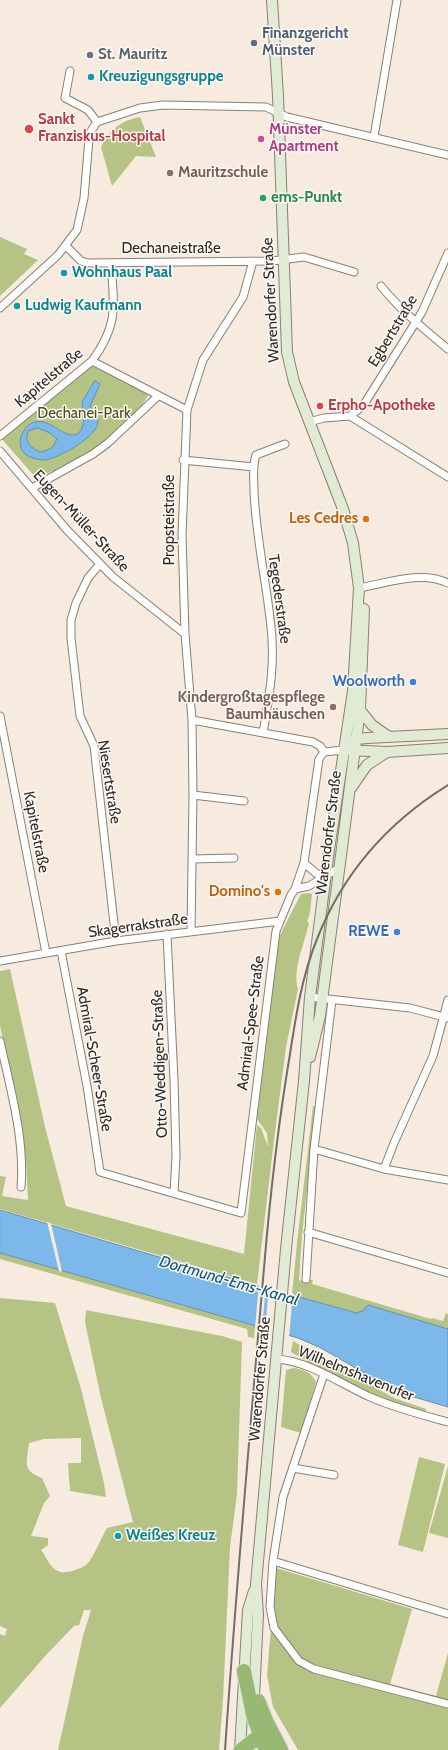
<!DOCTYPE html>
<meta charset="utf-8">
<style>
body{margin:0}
canvas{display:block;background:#f7eade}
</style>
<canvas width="448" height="1750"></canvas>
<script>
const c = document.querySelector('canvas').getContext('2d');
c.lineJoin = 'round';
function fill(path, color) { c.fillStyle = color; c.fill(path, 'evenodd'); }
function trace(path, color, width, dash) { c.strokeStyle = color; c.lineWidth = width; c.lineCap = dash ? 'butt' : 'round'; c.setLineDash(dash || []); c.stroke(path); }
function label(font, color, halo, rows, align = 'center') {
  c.font = font + ' Cabin,sans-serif'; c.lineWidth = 3; c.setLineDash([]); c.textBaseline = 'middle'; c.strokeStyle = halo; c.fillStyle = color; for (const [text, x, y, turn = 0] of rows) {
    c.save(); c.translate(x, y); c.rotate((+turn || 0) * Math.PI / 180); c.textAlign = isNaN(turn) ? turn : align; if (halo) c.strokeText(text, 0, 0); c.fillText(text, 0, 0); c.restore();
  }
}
const green = new Path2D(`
 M140,117L156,157L136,156L112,186L101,147C109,130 122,120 140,117Z
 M0,237L27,249L24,254L38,260L0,296Z
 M89,364L148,392L149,394C131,429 72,468 35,477L1,438Z
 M309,893L312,894L310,913L307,921L309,923C305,943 292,969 298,989L286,1047L274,1140L257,1284L0,1209V1176L6,1177L2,1196L28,1200L26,1159L0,1025V971L10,969L45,1127L66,1206L244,1254L257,1125L261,1128L268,1147L267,1133L257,1119L278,939L301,894Z
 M313,1106H316L302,1235L299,1280L307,1282L308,1279L313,1280L312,1284L431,1319L432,1318L443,1321L446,1313L448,1314V1329L368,1305L364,1310L358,1313L292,1295L297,1243Z
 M0,1253L255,1326L254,1338L248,1337L247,1329L0,1259Z
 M0,1298L55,1303L81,1389L104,1483L106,1497L70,1491L68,1463H81V1438L44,1439L29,1443C27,1462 21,1470 42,1478L50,1496L44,1503L31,1536L48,1538V1545L41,1550C47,1557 49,1567 58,1571C64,1575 82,1569 87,1564C93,1559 102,1536 107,1528L133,1522L101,1398L85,1322L86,1310L222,1336L242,1342L237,1494L230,1547L223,1700L219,1750H58L83,1636L91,1610H84L79,1625L74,1626L46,1655L0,1708V1634L5,1636L7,1629L0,1626Z
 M293,1341L394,1398L426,1409V1411L422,1412L389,1403L336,1378L291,1352Z
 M294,1368C305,1370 311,1372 316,1382L301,1433L281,1427L286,1370Z
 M419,1457L445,1464L423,1552L398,1545Z
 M448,1466V1538L429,1533Z
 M276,1568L412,1609L390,1684L436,1696L448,1653V1750H298L273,1707L267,1675Z`);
const water = new Path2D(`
 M95,381L100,384L90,406C92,412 98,414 98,422C97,437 59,458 45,460C38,460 30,458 25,454C20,449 19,443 21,437C23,431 27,425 32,423C49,415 63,440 78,434C87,423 83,415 82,402ZM38,428L50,433L57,439L52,448L42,452C33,451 22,440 29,431Z
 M0,1210L237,1280L357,1313L364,1310L368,1305L448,1329V1407L397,1392L321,1348L298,1338L0,1253Z`);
const pier = new Path2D(`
 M47,1222L51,1223L62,1272L59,1271Z
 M259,1283L266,1285L262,1330L255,1328Z
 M269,1286L293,1293L289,1338L265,1331Z`);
const street = new Path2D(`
 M70,71L65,98L88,110L97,122
 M374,137L397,0
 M66,246L81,261L88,263L272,261L304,257L354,272
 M381,286C401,311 424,329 448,349
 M0,308L58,255L77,230L84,198L89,139L91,131L97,122L140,108L163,105L266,107L287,117L448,155
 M92,361L187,410
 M350,416L363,406L422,312L448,253
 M309,422L324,418L350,416L448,477
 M0,436L92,361C119,324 114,306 111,263
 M0,451L67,530L113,577L185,634
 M183,460L254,467
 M32,488L93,454L108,443L158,396
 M100,564L88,578L76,603L71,620V638L80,716L94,746L116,941
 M359,588C387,583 421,570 448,583
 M0,716L46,953
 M192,720L313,742L320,746L324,752
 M263,733C270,693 276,659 270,618C265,576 256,535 254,492C254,480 252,467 256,455L285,444
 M193,795L244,801
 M193,859L234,858
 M304,863L317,874L325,876
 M295,889L309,886L339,868
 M191,931L193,795L192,720L185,634L182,535L187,410L203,360L243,297L253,261
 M167,934L174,1080L176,1156L174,1193
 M61,951L87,1086L100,1172L241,1213L276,931L291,895L295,889L304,863L319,759L324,752L344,750
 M0,961L116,941L280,921
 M310,997L410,1008L448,1018
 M0,1041C10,1088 25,1138 21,1187
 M314,1149L384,1169L448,1180
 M384,1169L394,1143L433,1056L448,1000
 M308,1232L448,1273
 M306,1279L314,1149L332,1000
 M277,1359C311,1362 339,1383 370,1397C395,1408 422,1415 448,1422
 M324,1374L283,1497L273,1561L270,1607L274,1628L299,1661L314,1669L448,1704
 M293,1468L334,1475
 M273,1561L448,1614`);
const secondary = new Path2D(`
 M360,710L372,725L389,737
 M352,743L356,739L367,738L448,734
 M348,750L387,752L448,748
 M351,788L367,765L387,752
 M310,1057L320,1016L360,710L364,609
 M254,1697L258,1615L256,1584L286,1249L304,1081L310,997L329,850L353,691L359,588L353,543L343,509L294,382L287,352L278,96L272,0
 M240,1750L248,1610L254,1591`);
const highway = new Path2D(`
 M244,1671L253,1715L266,1750
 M258,1701L266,1721L281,1750
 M241,1750L254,1740L268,1743`);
const rail = new Path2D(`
 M225,1750C236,1589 250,1429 264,1268C270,1196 278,1125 290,1054C296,1015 302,976 317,939C343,873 388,822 448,785`);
const markers = [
 [254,43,4,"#5c6f8a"],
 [90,55,4,"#6b7280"],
 [91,77,4,"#0f9aa8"],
 [29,129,5,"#e0444e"],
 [261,139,4,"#d1479c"],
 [170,173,4,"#8d6e63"],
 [263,198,4,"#2e9e5b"],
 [64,273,4,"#0f9aa8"],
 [17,306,4,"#0f9aa8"],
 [320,406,4,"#e0444e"],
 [366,519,4,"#e8710a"],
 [413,682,4,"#3f7fe0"],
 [333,707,4,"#8d6e63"],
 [278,892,4,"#e8710a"],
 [397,932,4,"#3f7fe0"],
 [118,1536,4,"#0f9aa8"]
];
const serviceNames = [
 ["Finanzgericht",262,34],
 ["Münster",262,51]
];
const worshipNames = [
 ["St. Mauritz",98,55]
];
const cultureNames = [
 ["Kreuzigungsgruppe",99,77],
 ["Wohnhaus Paal",72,273],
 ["Ludwig Kaufmann",25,306],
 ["Weißes Kreuz",126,1536]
];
const healthNames = [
 ["Sankt",38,120],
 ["Franziskus-Hospital",38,137],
 ["Erpho-Apotheke",328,406]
];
const hotelNames = [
 ["Münster",269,130],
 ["Apartment",269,147]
];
const educationNames = [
 ["Mauritzschule",178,173],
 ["Kindergroßtagespflege",325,698,"right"],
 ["Baumhäuschen",325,715,"right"]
];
const leisureNames = [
 ["ems-Punkt",271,198]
];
const streetNames = [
 ["Dechaneistraße",171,249],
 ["Warendorfer Straße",271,300,-93],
 ["Egbertstraße",393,331,-59],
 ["Kapitelstraße",49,378,-40],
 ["Propsteistraße",170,520,-90],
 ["Eugen-Müller-Straße",81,521,47],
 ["Tegederstraße",279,599,82],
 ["Niesertstraße",109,782,81],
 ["Kapitelstraße",36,832,79],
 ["Warendorfer Straße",329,833,-83],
 ["Skagerrakstraße",138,926,-8],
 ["Admiral-Spee-Straße",251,1023,-83],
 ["Admiral-Scheer-Straße",94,1059,80],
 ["Otto-Weddigen-Straße",160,1064,-92],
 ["Wilhelmshavenufer",356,1374,22],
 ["Warendorfer Straße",260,1379,-85]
];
const parkNames = [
 ["Dechanei-Park",84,414]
];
const foodNames = [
 ["Les Cedres",358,519],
 ["Domino's",270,892]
];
const shopNames = [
 ["Woolworth",405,682],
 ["REWE",389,932]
];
const waterNames = [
 ["Dortmund-Ems-Kanal",229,1281,16]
];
fill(green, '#b5c484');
fill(water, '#7cb9ea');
trace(water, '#648eaf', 1);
fill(pier, '#f7eade');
trace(street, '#8b7f74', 9);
trace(secondary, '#8b7f74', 12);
trace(highway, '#d1d0cf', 16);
trace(street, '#fff', 7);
trace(secondary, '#e0ead5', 10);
trace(highway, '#98b973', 14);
trace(rail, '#756d66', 2);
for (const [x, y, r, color] of markers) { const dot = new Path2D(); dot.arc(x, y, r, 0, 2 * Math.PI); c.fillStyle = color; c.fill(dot); trace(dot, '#fef9f4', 1.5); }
label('bold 15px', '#4e5e75', '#fef9f4', serviceNames, 'left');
label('bold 15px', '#5b616d', '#fef9f4', worshipNames, 'left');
label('bold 15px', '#0d838f', '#fef9f4', cultureNames, 'left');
label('bold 15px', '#be3a42', '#fef9f4', healthNames, 'left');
label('bold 15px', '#b23c85', '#fef9f4', hotelNames, 'left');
label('bold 15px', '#785e54', '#fef9f4', educationNames, 'left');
label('bold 15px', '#27864d', '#fef9f4', leisureNames, 'left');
label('15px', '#2d2824', '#fef9f4', streetNames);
label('15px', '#464f1c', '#fef9f4', parkNames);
label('bold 15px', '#c56008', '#fef9f4', foodNames, 'right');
label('bold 15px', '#366cbe', '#fef9f4', shopNames, 'right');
label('italic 16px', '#0b5481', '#fef9f4', waterNames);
</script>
